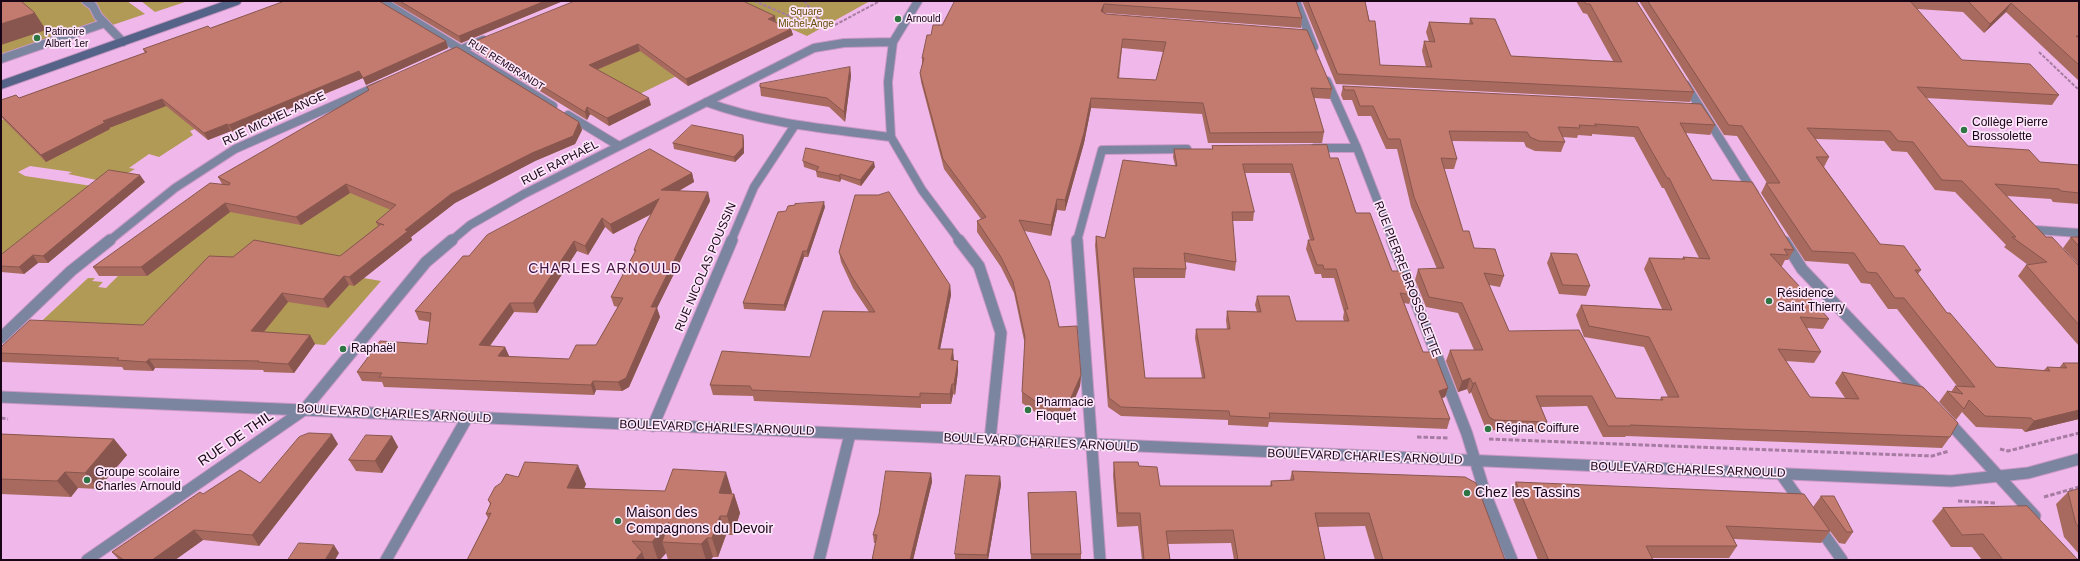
<!DOCTYPE html>
<meta charset="utf-8">
<style>
body{margin:0}
#map{position:relative;width:2080px;height:561px;overflow:hidden;background:#f0b8ea;font-family:Arial,sans-serif}
canvas{display:block}
.frame{position:absolute;inset:0;border:2px solid #180516;pointer-events:none}
</style>
<div id="map">
<canvas width="2080" height="561"></canvas>
<div class="frame"></div>
</div>
<script>
const c = document.querySelector('canvas').getContext('2d');
c.lineJoin = 'round';
function fill(path, color) { c.fillStyle = color; c.fill(path, 'evenodd'); }
function trace(path, color, width, dash) { c.strokeStyle = color; c.lineWidth = width; c.lineCap = dash ? 'butt' : 'round'; c.setLineDash(dash || []); c.stroke(path); }
function label(font, color, halo, rows, align = 'center') {
  c.font = font + ' Arial,sans-serif'; c.lineWidth = 3.5; c.setLineDash([]); c.textBaseline = 'middle'; c.strokeStyle = halo; c.fillStyle = color; for (const [text, x, y, turn = 0] of rows) {
    c.save(); c.translate(x, y); c.rotate((+turn || 0) * Math.PI / 180); c.textAlign = isNaN(turn) ? turn : align; if (halo) c.strokeText(text, 0, 0); c.fillText(text, 0, 0); c.restore();
  }
}
const green = new Path2D(`
 M1,1H127L145,14L1,63Z
 M141,1H188L155,12Z
 M668,1H870L807,36L760,15L693,68L615,106L611,105L591,115L572,104L543,44Z
 M113,84L217,120L190,131L193,135L159,157L149,154L129,168L135,169L111,183L68,174L72,172L30,166L18,172L25,176L99,187L1,258V120Z
 M309,159L400,214L335,273L381,281L325,345L287,342L147,338L32,330L88,278H95L92,281L103,282L98,287L106,288L124,270Z`);
const pathFar1 = new Path2D(`
 M754,1L818,28
 M804,1L826,27
 M835,25L880,1
 M2039,52L2079,90`);
const path = new Path2D(`
 M1,418L8,419
 M1417,437L1448,438
 M1489,439L1932,456L1949,451
 M2000,449L2008,451L2079,433
 M2044,497L2079,487
 M1958,501L1997,503`);
const laneFar1 = new Path2D(`
 M86,1L93,6L98,16L123,42
 M1,59L105,23
 M2036,230L2079,233`);
const lane = new Path2D(`
 M1781,474L1803,505
 M1818,526L1842,560`);
const streetFar1 = new Path2D(`
 M382,1L553,106
 M918,1L893,42L888,82L891,137L922,190L960,241
 M1296,1L1314,47
 M448,55L483,40
 M1327,81L1357,148L1393,241
 M1686,85L1754,193
 M706,102C766,124 828,129 891,137
 M568,115L619,146
 M1315,148H1357
 M109,241L175,188L235,149L380,85
 M451,241L470,225L524,194L814,48L844,43L893,42
 M731,241L754,187L795,125
 M1077,241L1102,150L1187,149`);
const street = new Path2D(`
 M959,240L979,266L1001,333L990,440
 M1077,240L1100,560
 M1392,240L1467,434L1485,493L1512,560
 M1785,242L1802,269L1922,395
 M1,338L71,271L110,240
 M1,397L1951,481L2028,473L2079,459
 M1946,419L2035,516
 M653,426L732,240
 M87,560L304,410L426,262L452,240
 M386,560L467,418
 M819,560L850,434`);
const secondary = new Path2D(`
 M1,85L237,1`);
const wall = new Path2D(`
 M391,1H563L461,43Z
 M955,1H1296L1302,18L1301,28L1105,13L1106,14L1332,89L1330,99L1314,98L1324,132L1322,143H1208L1202,114L1091,108L1084,143L1065,211L1057,210L1051,236L1024,231L1059,327L1081,375L1080,386L1069,413L1035,412L1022,403V392L1025,345L1014,293L1001,267L977,232V221L981,219L944,169L921,82L920,73L922,65V58L931,35L942,25ZM1122,48L1163,52L1156,80L1119,79Z
 M1302,1H1365L1380,65L1426,67L1422,51L1424,41L1429,42L1426,32L1429,22L1469,24L1470,18L1511,56L1613,61L1587,14L1583,13L1576,1H1636L1694,92L1690,102L1336,84Z
 M1639,1H2079V81L2006,12L1984,33L1963,12L1917,9L1962,60L2059,95L2052,105L1926,98L1968,146L2040,162L2079,165V204L2053,202L2051,199L2007,196L2046,237L2078,264L2063,248L2071,237H2079V346L2018,276L2026,265H2028L2004,247L2006,245L1955,192L1935,190L1907,152L1892,151L1884,141L1815,139L1829,157L1824,167L1880,244L1921,270L1918,274L1947,313L1996,367L2043,371L2047,367L2059,368L2063,363H2079V419L2025,432L2022,429L1976,427L1962,412L1956,420L1939,402L1947,391L1951,392L1955,386H1957L1897,309H1888L1870,284L1861,283L1848,264L1805,261L1761,193L1766,183H1767L1737,136L1724,135Z
 M776,22L791,29L793,35L688,86L640,51L597,70L651,105L609,126L590,114L587,120L473,50L471,43Z
 M210,28L446,41L448,48L366,85L363,78L233,132L231,131L208,140L166,106L109,128L110,129L46,162L1,117V100L19,98L145,53L143,49Z
 M850,67L851,76L845,122L829,107L761,96L760,87Z
 M1343,86L1715,125L1710,135L1686,133L1712,180L1794,250L1788,260H1785L1782,266H1780L1829,319L1823,329L1807,328L1821,352L1814,363L1786,361L1810,397L1845,398L1835,383L1842,372L1950,437L1942,448L1626,436L1625,437H1603L1587,406L1541,407L1547,422L1543,433L1490,430L1485,427L1471,392L1469,394L1467,389L1458,392L1446,361L1450,350H1474L1458,313L1426,307L1415,280L1418,269H1437L1411,207L1397,149H1386L1371,116H1358L1352,100H1343L1341,95ZM1592,134L1634,137L1662,188H1664L1699,258L1683,257L1682,259L1649,258L1644,269L1662,309L1581,305L1576,315L1584,337L1644,347L1668,397H1661L1660,400L1616,398L1509,331L1489,285L1500,287L1504,276L1474,248L1463,231L1444,169H1454L1457,159L1452,141L1524,142L1526,147L1535,151L1561,152L1565,142L1562,137L1577,138L1578,135L1592,136Z
 M579,122L582,130L575,144L535,161L455,203L411,237L412,240L354,286L349,285L328,308L288,302L264,332L310,335L315,344L294,373L264,372L263,370L155,368L153,371L124,370L122,367L2,362L1,361V347L143,325L340,256L378,226L376,222L391,210L350,193L301,225L230,212L147,276H99L93,267L222,184L218,177Z
 M744,141V153L735,162L674,149L673,143Z
 M1212,146L1330,158L1356,213L1392,271L1412,295L1409,304L1404,303L1423,352L1448,388L1445,397L1442,398L1450,419L1447,429L1269,422L1268,427L1228,425V420L1121,416L1108,407L1095,245L1096,236L1105,238L1175,165L1173,157L1174,149H1212ZM1245,173H1290L1310,240H1308L1306,249L1315,274H1321L1322,278H1334L1344,312L1343,318L1344,321H1296L1257,296L1255,305L1257,312L1227,311L1226,320L1227,329H1196L1195,338L1202,378H1145L1134,278H1185L1186,269L1185,262L1235,271L1236,262L1232,221H1253L1254,212Z
 M803,161L875,167L861,186L841,179L840,182L817,177L816,171L804,167Z
 M692,173L694,182L679,191L708,192L710,201L657,308L660,317L629,387L622,391L596,390L594,395L384,387L382,382L362,381L357,372L427,344L430,322L419,320L415,311L469,256ZM652,214L634,250L635,253L611,297L614,306L618,307L596,345L569,359L508,357L509,356L505,347L490,346L514,312L537,313L577,251L588,255L605,227L613,234Z
 M145,182L48,263H38L24,274L1,272V255Z
 M825,207L808,257H804L785,311L744,309L743,303Z
 M839,252L950,285L951,295L940,349L953,360L958,361V371L955,395L953,394L951,404H921V408L754,401L753,396L713,395L710,385L810,357L869,312L853,288L841,262Z
 M1551,253L1590,286L1586,296L1559,294L1547,263Z
 M1,434L114,439L127,455L98,489L78,488L71,497L1,494Z
 M392,436L398,447L382,473L356,471L349,460Z
 M338,444L259,546L203,540L175,560H119L112,552L203,494L260,483Z
 M1114,462L1139,466L1160,486H1270L1271,481L1290,480L1292,471L1505,560H1375L1365,526L1318,527L1325,560H1234L1231,543L1168,544L1170,560H1142L1138,526L1117,527L1113,475Z
 M931,473L932,482L913,560H872L876,543H874L873,535Z
 M1000,476L1001,485L988,560H955V554Z
 M518,477L586,484L584,489L665,491L732,492L731,494H734L740,513L733,535H726L718,557H713L710,560H668L666,553L660,560H467L488,518L486,514L490,504L488,500Z
 M1516,482L1813,507L1821,496L1853,532L1845,544L1839,543L1830,531L1821,543L1734,539L1737,546L1729,558H1652L1653,560H1538L1511,494Z
 M2079,489V554L2064,537L2056,504L2068,492Z
 M1028,493L1081,554V560H1031Z
 M1943,508L2077,559L2079,558V560H1982L1972,547H1951L1932,521Z`);
const shadedWall = new Path2D(`
 M545,1H563L461,43L459,36Z
 M2011,3L2006,12L1984,33L1990,24Z
 M1104,4L1103,13L1101,11Z
 M35,13L46,30L1,45V24Z
 M775,16L776,22L768,19Z
 M791,29L793,35L688,86L686,79Z
 M446,41L448,48L366,85L363,78Z
 M638,44L640,51L591,72L589,65Z
 M850,67L851,76L845,122L844,112Z
 M359,71L363,78L233,132L229,125Z
 M649,98L651,105L609,126L607,118Z
 M1091,98V108L1084,143L1065,211V200Z
 M162,99L166,106L109,128L110,129L46,162L41,155L103,121Z
 M587,107L590,114L587,120L585,112Z
 M579,122L582,130L575,144L535,161L455,203L411,237L412,240L354,286L349,277L405,230L451,194Z
 M227,124L231,131L208,140L204,133Z
 M743,135L744,141V153L735,162L734,157Z
 M874,162L875,167L861,186L860,180Z
 M692,173L694,182L664,199L661,190Z
 M840,174L841,179L840,182L839,176Z
 M140,175L145,182L48,263L43,256Z
 M346,184L350,193L301,225L296,217Z
 M708,192L710,201L657,308L660,317L629,387L622,391L618,382L651,307Z
 M659,199L662,208L613,234L610,224Z
 M1057,199V210L1051,236V225Z
 M824,202L825,207L808,257L807,251Z
 M225,203L230,212L147,276L141,267Z
 M602,218L605,227L588,255L585,246Z
 M574,241L577,251L537,313L533,303Z
 M803,251L804,257L785,311L784,305Z
 M33,255L38,263L24,274L19,267Z
 M344,276L349,285L328,308L323,299Z
 M950,285L951,295L938,359V349Z
 M282,293L288,302L257,340L251,331Z
 M510,303L514,312L483,355L479,345Z
 M310,335L315,344L294,373L288,364Z
 M505,347L509,356L502,366L498,356Z
 M953,349L954,360L952,371L951,360Z
 M149,359L155,368L153,371L146,362Z
 M958,361V371L955,395L954,384Z
 M1081,375L1080,386L1069,413V402Z
 M1470,378L1467,389L1458,392L1462,381Z
 M593,381L596,390L594,395L591,385Z
 M1475,382L1471,392L1469,394L1473,384Z
 M952,384L953,394L951,404L950,394Z
 M1448,388L1445,397L1436,400L1439,391Z
 M2079,410V419L2025,432L2034,421Z
 M332,434L338,444L259,546L252,535Z
 M392,436L398,447L382,473L375,461Z
 M114,439L127,455L98,489L85,473Z
 M578,465L586,484L575,508L567,488Z
 M65,472L78,488L71,497L57,481Z
 M726,472L732,492L725,513L719,493Z
 M931,473L932,482L913,560H910Z
 M1000,476L1001,485L988,560L987,555Z
 M734,494L740,513L733,535L727,516Z
 M720,516L726,535L718,557L712,538Z
 M669,522L662,542L666,553L660,560H658L652,542Z
 M194,530L203,540L175,560H152Z
 M707,538L713,557L710,560H706L701,544Z
 M334,545L339,553L335,560H325Z
 M642,552L645,560H635Z`);
const building = new Path2D(`
 M1,1H21L35,13L1,24Z
 M285,1H379L446,41L363,78L359,71L229,125L227,124L204,133L162,99L103,121L106,122L41,155L1,115V100L16,95L19,98L147,52L143,49L208,26L210,28Z
 M400,1H545L459,36Z
 M575,1H743L775,16L768,19L791,29L686,79L638,44L589,65L649,98L607,118L587,107L585,112L471,43Z
 M955,1H1296L1302,18L1104,4L1101,11L1106,14L1307,30L1332,89L1311,88L1324,132L1210,133L1203,103L1091,98L1084,133L1065,200L1057,199L1051,225L1019,220L1049,281L1059,327L1077,326L1081,375L1069,402L1035,401L1022,392L1025,337L1013,282L1001,257L977,221L986,217L943,159L920,73L924,58H922L927,35H931L933,25H942ZM1123,39L1166,42L1156,80L1118,78Z
 M1308,1H1365L1369,21H1375L1380,65L1432,67L1424,41L1435,42L1429,22L1473,24L1470,18L1495,19L1511,56L1622,62L1590,4H1586L1584,1H1636L1694,92L1338,74Z
 M1648,1H1910L1962,60L2030,64L2059,95L1917,87L1968,146L2029,150L2040,162L2079,165V193L2061,191L2059,189L1995,184L2046,237H2052L2079,266V325L2026,265L2047,262L2012,237H2016L1962,181L1942,180L1913,142L1898,141L1890,131L1807,128L1829,157H1816L1880,244L1904,246L1921,270H1915L1947,313H1950L1996,367L2050,371L2047,367L2067,368L2063,363H2079V410L2034,421L2031,418L1985,416L1969,400L1964,409L1947,391L1963,394L1955,386L1975,387L1904,298H1895L1877,273L1867,272L1854,253L1812,251L1766,183H1780L1742,126L1729,125Z
 M1952,1H2079V36H2076L2079,38V65L2011,3L1990,24L1969,2Z
 M457,47L579,122L573,136L532,153L451,194L405,230L408,231L349,277L344,276L323,299L282,293L251,331L310,335L288,364L258,362L259,361L149,359L146,362L117,360L119,358L1,353V347L30,320L143,325L209,256L233,257L254,240L340,256L381,224L384,225L376,222L396,205L346,184L296,217L225,203L141,267H93L210,183L229,185L230,183L218,177L369,90L367,87Z
 M850,67L844,112L827,98L760,87V84Z
 M1343,86L1701,104L1715,125L1680,123L1712,180L1752,182L1794,250L1784,249L1788,255L1770,254L1829,319L1800,317L1821,352L1778,349L1810,397L1859,399L1842,372L1923,387L1958,423L1950,437L1630,425L1631,426H1608L1592,396H1536L1547,422L1494,420L1489,417L1475,382L1473,384L1470,378L1462,381L1450,350H1483L1462,303L1429,297L1418,269L1444,268L1414,197L1400,139H1388L1373,106H1360L1354,90H1345ZM1595,124L1638,127L1667,178H1669L1710,259L1683,257L1685,259L1649,258L1672,310L1581,305L1589,326L1649,337L1679,397H1661L1663,400L1616,398L1579,330L1509,331L1484,273L1504,276L1495,249L1474,248L1469,231H1463L1441,158L1457,159L1449,131L1527,132L1530,137L1539,141L1565,142L1558,127L1580,128L1579,125L1596,126Z
 M692,125L743,135V147L734,157L673,143Z
 M1327,145L1330,158H1338L1356,213H1370L1392,271H1402L1412,295L1400,293L1423,352H1434L1448,388L1439,391L1450,419L1269,413L1270,418L1230,416L1229,411L1121,407L1109,398L1096,236L1105,238L1123,160L1177,166L1174,149H1213L1212,146ZM1243,164H1292L1314,240H1308L1317,265H1323L1324,269H1336L1348,309H1345L1349,321H1296L1289,296H1257L1261,312L1227,311L1230,329H1196L1205,378H1145L1133,268L1186,269L1184,253L1236,262L1232,212H1254Z
 M806,148L874,162L860,180L840,174L839,176L816,171L819,167L803,161Z
 M650,149L692,173L661,190L708,192L651,307H657L626,378L618,382L593,381L591,385L379,377L382,373L357,372L380,341L427,344L431,313L415,311L463,256H469L487,235ZM659,199L639,237L634,250H636L611,297L623,298L596,345H576L569,359L498,356L505,347L479,345L510,303H533L574,241L585,246L602,218L610,224Z
 M109,170L140,175L43,256L33,255L19,267L1,266V255Z
 M889,192L950,285L938,349H953L951,360L958,361L954,384H952L950,394L920,393V397L752,390L750,386L710,385L722,351L810,357L823,311L875,312L852,277L839,252L855,195H878Z
 M824,202L807,251H803L784,305L743,303L778,212L786,211L788,206L795,205V204Z
 M2071,237H2079V246Z
 M1551,253L1577,254L1590,286L1563,285Z
 M309,433L332,434L252,535L194,530L152,560H124L112,552L200,492L203,494L240,470L260,483L299,437Z
 M1,434L114,439L85,473L65,472L57,481L1,479Z
 M366,435L392,436L375,461L349,460Z
 M525,462L578,465L567,488L665,491L673,469L726,472L719,493L734,494L727,516H720L712,538H707L701,544L662,542L669,522L652,542L632,541L642,552L635,560H467L491,513L486,514L491,503L488,500L495,487L501,483L506,474L518,477Z
 M1114,462H1138L1139,466L1157,467L1160,486H1272L1271,481L1294,480L1292,471L1465,477L1476,483L1505,560H1383L1369,513H1315L1325,560H1238L1233,530L1166,531L1170,560H1144L1140,513H1118Z
 M886,471L931,473L910,560H872L877,535H873L879,514Z
 M966,475L1000,476L987,555L955,554Z
 M1516,482L1804,494L1830,531L1726,526L1737,546H1646L1653,560H1549Z
 M2079,489V527L2076,524L2068,492Z
 M1076,492L1081,554H1031L1028,493Z
 M1821,496H1834L1853,532H1847Z
 M2027,506L2078,560H2003L1983,534L1962,535L1943,508Z
 M299,543L334,545L325,560H288Z`);
const markers = [
 [898,19,4,"#2d7542"],
 [37,38,4,"#2d7542"],
 [1964,130,4,"#2d7542"],
 [1769,301,4,"#2d7542"],
 [343,349,4,"#2d7542"],
 [1028,410,4,"#2d7542"],
 [1488,429,4,"#2d7542"],
 [87,480,4,"#2d7542"],
 [1467,493,4,"#2d7542"],
 [618,521,4,"#2d7542"]
];
const farParknames = [
 ["Square",806,12],
 ["Michel-Ange",806,24]
];
const farPoinames = [
 ["Arnould",906,19],
 ["Patinoire",45,32],
 ["Albert 1er",45,44]
];
const farStreetnames = [
 ["RUE REMBRANDT",506,65,32]
];
const streetNames = [
 ["RUE MICHEL-ANGE",274,119,-25],
 ["RUE RAPHAËL",560,163,-27],
 ["RUE NICOLAS POUSSIN",706,267,-67],
 ["RUE PIERRE BROSSOLETTE",1407,279,69],
 ["BOULEVARD CHARLES ARNOULD",394,414,3],
 ["BOULEVARD CHARLES ARNOULD",717,428,2],
 ["BOULEVARD CHARLES ARNOULD",1041,443,3],
 ["BOULEVARD CHARLES ARNOULD",1365,457,2],
 ["BOULEVARD CHARLES ARNOULD",1688,470,2]
];
const poiNames = [
 ["Collège Pierre",1972,123],
 ["Brossolette",1972,137],
 ["Résidence",1777,294],
 ["Saint Thierry",1777,308],
 ["Raphaël",351,349],
 ["Pharmacie",1036,403],
 ["Floquet",1036,417],
 ["Régina Coiffure",1496,429],
 ["Groupe scolaire",95,473],
 ["Charles Arnould",95,487]
];
const quarterNames = [
 ["CHARLES ARNOULD",605,269]
];
const nearStreetnames = [
 ["RUE DE THIL",236,439,-34]
];
const nearPoinames = [
 ["Chez les Tassins",1475,493],
 ["Maison des",626,513],
 ["Compagnons du Devoir",626,529]
];
fill(green, '#b19956');
trace(laneFar1, '#c998c4', 10);
trace(lane, '#c998c4', 13);
trace(streetFar1, '#c998c4', 10);
trace(street, '#c998c4', 13);
trace(secondary, '#c998c4', 10);
trace(pathFar1, '#a77ca2', 2, [3.5, 1.5]);
trace(path, '#a77ca2', 3, [4.5, 2]);
trace(laneFar1, '#7c85a0', 8);
trace(lane, '#7c85a0', 11);
trace(streetFar1, '#7c85a0', 8);
trace(street, '#7c85a0', 11);
trace(secondary, '#566389', 8);
fill(wall, '#a86a5f');
fill(shadedWall, '#88564e');
fill(building, '#c37b6f');
trace(building, '#88564e', 1);
for (const [x, y, r, color] of markers) { const dot = new Path2D(); dot.arc(x, y, r, 0, 2 * Math.PI); c.fillStyle = color; c.fill(dot); trace(dot, '#fde5fa', 1.5); }
label('10px', '#644e05', '#fde5fa', farParknames);
label('10px', '#180516', '#fde5fa', farPoinames, 'left');
label('10px', '#180516', '#fde5fa', farStreetnames);
label('12px', '#180516', '#fde5fa', streetNames);
label('12px', '#180516', '#fde5fa', poiNames, 'left');
c.letterSpacing = '1px';
label('14px', '#41143f', '#fde5fa', quarterNames);
c.letterSpacing = '0px';
label('14px', '#180516', '#fde5fa', nearStreetnames);
label('14px', '#180516', '#fde5fa', nearPoinames, 'left');
</script>
